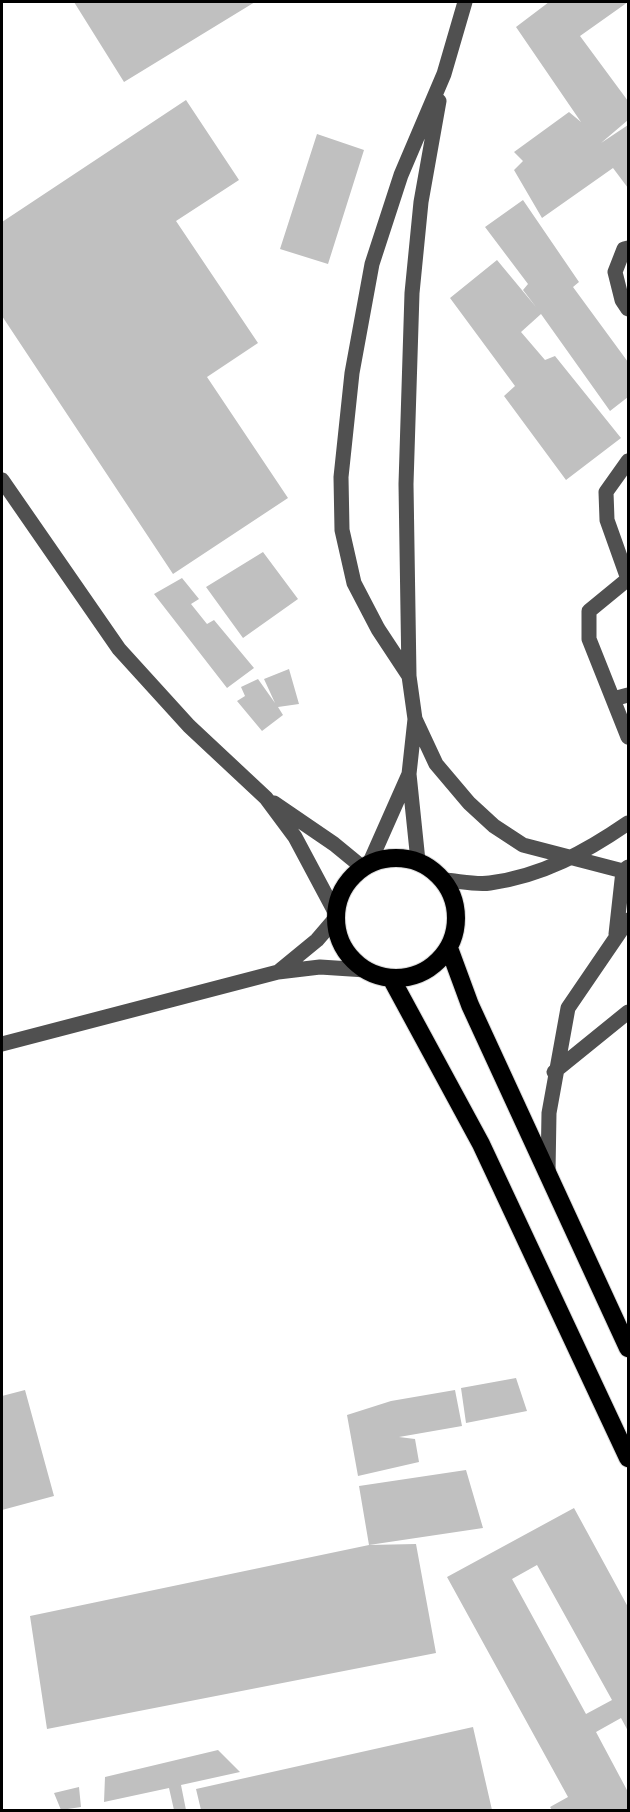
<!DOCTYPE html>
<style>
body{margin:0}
#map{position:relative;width:630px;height:1812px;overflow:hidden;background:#fff;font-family:"Golos Text",sans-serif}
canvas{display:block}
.frame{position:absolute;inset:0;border:3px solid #000;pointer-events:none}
</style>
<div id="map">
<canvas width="630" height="1812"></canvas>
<div class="frame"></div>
</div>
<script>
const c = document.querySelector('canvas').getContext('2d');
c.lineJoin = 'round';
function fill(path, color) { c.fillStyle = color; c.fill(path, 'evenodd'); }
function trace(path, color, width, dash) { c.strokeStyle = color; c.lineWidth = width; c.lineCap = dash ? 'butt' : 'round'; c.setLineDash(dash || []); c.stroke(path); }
const building = new Path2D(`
 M74,2H255L124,82Z
 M549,2H628L580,36L628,101V120L601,143L628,125V188L613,168L542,218L514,170L523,161L514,152L569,112L581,122L516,27Z
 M186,100L239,180L176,221L258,343L207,377L288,498L173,574L2,316V222Z
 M317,134L364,150L328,264L280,249Z
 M523,200L579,282L573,287L628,362V397L610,411L541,314L521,332L545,360L555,356L621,438L566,480L504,396L515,386L450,298L497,260L536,307L523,290L528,284L485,227Z
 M263,552L298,599L243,638L206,587Z
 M182,578L199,599L191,604L207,624L214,620L254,668L227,688L154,594Z
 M289,669L299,704L278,707L283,715L262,731L237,701L245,696L241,687L258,679L275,703L264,679Z
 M516,1378L527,1411L466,1423L461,1388Z
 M25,1390L54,1496L2,1510V1396Z
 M455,1390L462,1426L399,1437L415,1439L419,1462L358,1476L347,1415L391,1401Z
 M466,1470L483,1528L369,1545L359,1486Z
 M574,1508L628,1607V1731L621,1718L596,1732L628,1792V1810H552L550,1807L568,1797L447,1577ZM537,1565L612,1700L586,1714L512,1579Z
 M416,1544L436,1653L47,1729L30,1616L369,1545Z
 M473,1727L492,1810H201L196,1789Z
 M218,1750L240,1772L181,1785L186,1810H174L169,1788L104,1802L105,1777Z
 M79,1787L81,1807L61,1810L54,1793Z`);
const minor = new Path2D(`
 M628,248L624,249L615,272L622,300L628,309
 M628,461L606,492L607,520L628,579L589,611V639L628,737
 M2,480L119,649L189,726L266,798L295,837L335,912
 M409,676L378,629L354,583L342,530L341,477L352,373L372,264L401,175L444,74L465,2
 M613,699L628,695
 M415,719L436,764L469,803L494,826L523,845L623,871L628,867
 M409,774L415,719L409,676L406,484L412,293L421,202L439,101
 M274,803L334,844L362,867
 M370,862L409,774L418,861
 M444,880C459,881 476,885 490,883C542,876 586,852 628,823
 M616,934L623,871
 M278,972L317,940L335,919
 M2,1044L278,972L320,967L366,970
 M554,1072L628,1012
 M548,1172L549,1113L568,1008L628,920`);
const highway = new Path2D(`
 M336 918a60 60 0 1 1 120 0a60 60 0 1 1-120 0Z
 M449,948L470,1005L628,1348
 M391,978L481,1144L628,1458`);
fill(building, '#c0c0c0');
trace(highway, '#dbdbdb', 20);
trace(minor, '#505050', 15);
trace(highway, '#000', 18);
</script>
